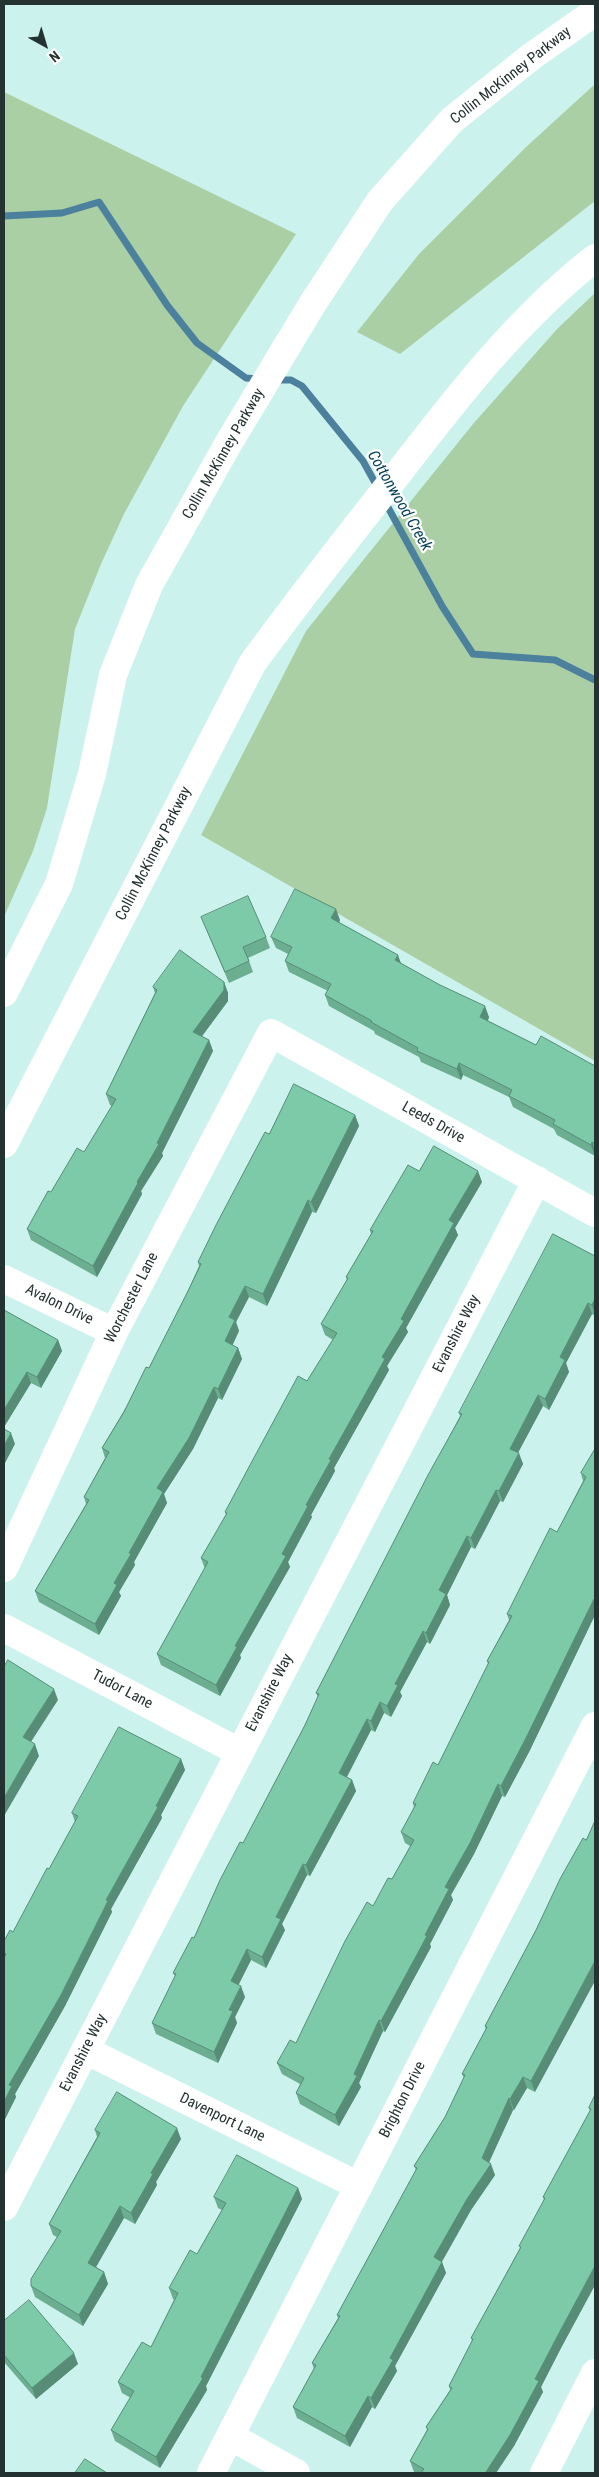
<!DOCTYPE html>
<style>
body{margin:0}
#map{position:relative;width:599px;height:2477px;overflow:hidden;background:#ccf2ee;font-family:"Roboto Condensed",sans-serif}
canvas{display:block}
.frame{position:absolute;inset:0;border:5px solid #243231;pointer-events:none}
.north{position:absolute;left:20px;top:20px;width:50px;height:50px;-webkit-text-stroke:4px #fff;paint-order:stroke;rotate:141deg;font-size:14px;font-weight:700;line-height:20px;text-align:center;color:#243231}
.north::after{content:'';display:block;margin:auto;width:18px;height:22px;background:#243231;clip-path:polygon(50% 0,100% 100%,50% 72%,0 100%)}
</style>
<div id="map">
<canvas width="599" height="2477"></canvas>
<div class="frame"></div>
<div class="north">N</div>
</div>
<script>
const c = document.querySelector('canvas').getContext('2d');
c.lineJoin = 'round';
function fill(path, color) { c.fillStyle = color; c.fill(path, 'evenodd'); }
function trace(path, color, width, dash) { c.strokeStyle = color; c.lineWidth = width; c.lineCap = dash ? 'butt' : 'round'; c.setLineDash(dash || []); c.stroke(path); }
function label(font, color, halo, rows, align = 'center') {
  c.font = font + ' "Roboto Condensed",sans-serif'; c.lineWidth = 4.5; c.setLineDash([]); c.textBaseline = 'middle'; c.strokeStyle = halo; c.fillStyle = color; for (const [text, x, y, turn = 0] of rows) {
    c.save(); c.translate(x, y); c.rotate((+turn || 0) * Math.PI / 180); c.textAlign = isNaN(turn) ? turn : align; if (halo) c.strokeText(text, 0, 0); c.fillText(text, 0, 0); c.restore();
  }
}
const green = new Path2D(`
 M595,84V201L400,354L357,332L419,254L525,148Z
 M4,92L296,234L183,406L124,514L101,564L75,629L47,808L33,851L4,917Z
 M595,293V1061L201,835L306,631L473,424L558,328Z`);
const stream = new Path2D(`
 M4,216L62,213L99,202L167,305L197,343L246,378L259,379
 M274,380H291L302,386L363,461L378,488
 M384,500L442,606L473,654L555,660L595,680`);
const minor = new Path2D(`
 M4,993L59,884L92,774L113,675L149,585L228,444L313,303L380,201L452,120L532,56L595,12
 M4,1144L252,664C299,599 348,537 397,475C457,397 517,319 595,258
 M4,1279L114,1332
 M4,1568L114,1332L271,1033L595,1213
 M4,1628L239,1752
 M85,2050L359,2186
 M4,2207L537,1180
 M230,2436L296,2473
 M211,2473L595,1726
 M544,2473L595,2373`);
const wall = new Path2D(`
 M201,917L266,937L270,948L248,958L253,972L229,983Z
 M340,920L339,923L401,963L489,1017L488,1021L536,1045L595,1066V1156L557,1135L554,1129L513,1107L509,1097L463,1075L461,1080L421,1062L419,1057L375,1034L374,1031L329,1006L325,995L328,991L289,972L285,961L288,954L276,948L271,937Z
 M224,982L228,993V1001L202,1036L209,1040L213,1051L162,1153L163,1156L141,1191L142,1194L97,1277L31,1240L27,1229L51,1192L84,1152L112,1106L110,1105L106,1094L155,993L153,987Z
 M355,1115L359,1126L316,1213L312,1212L267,1306L249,1297L236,1322L239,1331L232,1345L238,1348L242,1359L222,1400L218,1398L193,1449L164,1494L167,1503L134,1562L135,1565L119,1592L121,1596L99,1635L39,1602L35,1591L86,1504L84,1497L105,1458L102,1448L149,1368L187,1293L199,1266L198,1262L269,1134Z
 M419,1171L482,1182L455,1228L458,1235L406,1328L408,1332L387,1366L389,1370L334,1468L335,1471L311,1515L312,1517L288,1562L290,1567L240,1655L241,1658L220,1696L161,1665L157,1654L205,1569L201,1558L226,1515L225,1512L333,1340L325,1335L321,1324L347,1280L346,1277L371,1234L370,1230Z
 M595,1256V1316L592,1314L566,1363L569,1372L549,1410L543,1406L518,1453L523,1464L503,1502L500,1501L475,1549L471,1547L447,1595L450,1605L430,1644L427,1642L400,1692L402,1696L391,1717L384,1713L375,1732L371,1730L347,1777L352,1780L356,1791L310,1876L307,1875L282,1924L285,1930L266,1968L251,1960L238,1985L245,1997L235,2017L237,2023L218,2063L156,2034L152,2023L175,1976L173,1973L194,1938L305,1725L318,1697L316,1693L460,1416L459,1413Z
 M4,1310L58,1340L62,1351L41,1388L31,1383L4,1427Z
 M595,1449V1615L529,1752L505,1797L502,1796L474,1854L451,1895L453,1900L430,1944L431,1947L385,2032L383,2031L359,2083L361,2087L339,2126L300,2104L296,2093L300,2084L282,2074L277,2063L296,2043L373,1906L392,1879L410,1846L405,1843L401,1832L414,1808L413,1803L438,1765L488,1664L487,1661L509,1620L507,1614L557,1532L583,1481L581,1473Z
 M181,1759L185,1770L161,1815L162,1818L111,1909L112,1912L65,2006L15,2094L16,2097L4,2121V1941L13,1932L49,1869L75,1822L72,1813Z
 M536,1930L535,2092L527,2088L514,2110H513L489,2162L495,2175L471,2210L442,2262L446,2273L395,2366L397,2371L375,2409L372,2407L350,2447L297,2418L293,2407L314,2369L312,2363L338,2318L337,2315L416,2170L414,2166L445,2117L464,2078L462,2074L486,2030L485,2026Z
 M595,2095V2285L561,2348L541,2387L543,2392L514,2446L496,2473H416L414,2472L410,2461L427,2430L426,2427L450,2390L449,2386L472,2341L471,2338L520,2248L519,2246L544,2200L543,2197L590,2111L589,2108Z
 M95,2130L181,2139L156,2182L157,2185L135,2224L124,2218L96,2267L104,2272L108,2284L83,2326L35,2297L31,2286L57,2237L53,2235L49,2224L97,2137Z
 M298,2188L302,2199L206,2386L207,2390L160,2468L115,2441L111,2430L131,2398L122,2393L118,2382L151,2347L174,2300L173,2299L169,2288L197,2254L222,2210L218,2208L214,2197Z
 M4,2321L78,2364L36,2399L4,2362Z`);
const shadedWall = new Path2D(`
 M336,909L340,920L335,930L331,918Z
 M398,955L402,966L395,960Z
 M224,982L228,993V1001L197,1043L193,1032Z
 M485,1006L489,1017L484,1028L480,1017Z
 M209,1040L213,1051L162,1153L163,1156L141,1191L142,1194L97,1277L93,1266Z
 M459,1063L463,1075L461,1080L457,1069Z
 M355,1115L359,1126L316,1213L311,1202Z
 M592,1142L595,1150V1156L591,1145Z
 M478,1171L482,1182L455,1228L458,1235L406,1328L408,1332L387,1366L389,1370L334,1468L335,1471L311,1515L312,1517L288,1562L290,1567L240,1655L241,1658L220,1696L216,1685L235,1646L282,1554L329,1459L382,1357L449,1220Z
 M308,1200L312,1212L267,1306L263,1294Z
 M245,1286L249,1297L236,1322L239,1331L229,1353L225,1341L229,1317Z
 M595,1299V1314L592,1305Z
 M588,1303L592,1314L566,1363L569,1372L549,1410L545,1399L560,1357Z
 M58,1340L62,1351L41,1388L37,1377Z
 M238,1348L242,1359L222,1400L218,1389Z
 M27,1372L31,1383L4,1427V1410Z
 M214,1387L218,1398L193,1449L164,1494L167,1503L134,1562L135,1565L119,1592L121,1596L99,1635L95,1624L114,1583L129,1553L157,1488Z
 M538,1395L543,1406L514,1460L510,1449Z
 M11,1433L15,1444L4,1465V1446Z
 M519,1453L523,1464L503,1502L499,1491Z
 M496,1490L500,1501L475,1549L471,1538Z
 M467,1536L471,1547L447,1595L450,1605L430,1644L426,1633L439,1590Z
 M594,1599L595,1603V1615L529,1752L505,1797L501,1786Z
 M423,1631L427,1642L400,1692L402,1696L391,1717L387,1706L395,1684Z
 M54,1689L58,1700L27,1748L23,1737Z
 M380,1702L384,1713L375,1732L371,1721Z
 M367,1719L371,1730L343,1784L339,1773Z
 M35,1744L39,1756L4,1816V1798Z
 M181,1759L185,1770L161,1815L162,1818L111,1909L112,1912L65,2006L15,2094L16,2097L4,2121V2102L9,2085Z
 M352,1780L356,1791L310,1876L306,1865Z
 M498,1784L502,1796L474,1854L451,1895L453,1900L430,1944L431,1947L385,2032L381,2021L445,1887Z
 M303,1864L307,1875L282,1924L285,1930L266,1968L262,1957L276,1917Z
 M247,1949L251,1960L235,1992L231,1981Z
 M595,1961V1981L535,2092L531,2081Z
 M241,1986L245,1997L235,2017L237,2023L218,2063L214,2052L229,2010Z
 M379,2020L383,2031L359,2083L361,2087L339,2126L335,2115Z
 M523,2077L527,2088L514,2110L510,2099Z
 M509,2098L513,2110L486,2169L482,2158Z
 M177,2128L181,2139L156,2182L157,2185L135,2224L131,2213L151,2173Z
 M491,2164L495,2175L471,2210L438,2268L434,2257L467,2199Z
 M298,2188L302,2199L206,2386L207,2390L160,2468L156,2457L201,2377Z
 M120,2206L124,2218L92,2274L88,2263Z
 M442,2262L446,2273L395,2366L397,2371L375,2409L371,2398L390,2358Z
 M595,2266V2285L561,2348L541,2387L543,2392L514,2446L496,2473H486V2472L535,2379L557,2337Z
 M104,2272L108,2284L83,2326L79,2315Z
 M74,2353L78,2364L36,2399L32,2388Z
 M368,2396L372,2407L350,2447L345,2436Z`);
const building = new Path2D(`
 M295,889L336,909L331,918L398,955L395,960L440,985L485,1006L480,1017L536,1045L541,1036L595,1066V1144L592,1142L591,1145L553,1124L555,1120L509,1096L512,1090L459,1063L457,1069L417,1051L418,1048L371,1022L372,1021L325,995L331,984L285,961L292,947L271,937Z
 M248,896L266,937L243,947L249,961L225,972L201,917Z
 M180,950L224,982V990L193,1032L209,1040L157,1143L159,1144L137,1182L138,1183L93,1266L27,1229L48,1191L51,1192L77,1148L84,1152L116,1099L106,1094L157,990L153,987Z
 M294,1084L355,1115L311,1202L308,1200L263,1294L245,1286L229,1317L235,1320L225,1341L238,1348L218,1389L214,1387L189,1438L157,1488L163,1492L129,1553L131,1554L114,1583L117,1585L95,1624L35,1591L89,1500L84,1497L109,1452L102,1448L124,1412L146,1367L149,1368L187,1293L201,1264L198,1262L216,1225L265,1132L269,1134Z
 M434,1146L478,1171L449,1220L454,1223L401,1319L404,1321L382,1357L385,1359L329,1459L331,1460L306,1505L308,1506L282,1554L286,1556L235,1646L237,1647L216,1685L157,1654L208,1562L201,1558L227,1513L225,1512L250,1465L298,1376L307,1381L337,1333L321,1324L348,1278L346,1277L373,1231L370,1230L408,1165L419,1171Z
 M553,1234L595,1256V1299L592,1305L588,1303L560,1357L565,1360L545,1399L538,1395L510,1449L519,1453L499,1491L496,1490L471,1538L467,1536L439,1590L446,1594L426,1633L423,1631L395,1684L398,1685L387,1706L380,1702L371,1721L367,1719L339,1773L352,1780L306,1865L303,1864L276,1917L281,1919L262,1957L247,1949L231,1981L241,1986L229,2010L233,2011L214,2052L152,2023L176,1974L173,1973L192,1937L194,1938L220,1880L240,1842L243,1843L305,1725L319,1694L316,1693L428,1475L462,1414L459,1413Z
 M4,1310L58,1340L37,1377L27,1372L4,1410Z
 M4,1429L11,1433L4,1446Z
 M595,1449V1600L594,1599L525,1740L501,1786L498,1784L470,1843L445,1887L449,1889L425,1935L427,1936L381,2021L379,2020L354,2074L357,2076L335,2115L296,2093L304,2078L277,2063L290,2040L296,2043L345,1941L367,1902L373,1906L388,1878L392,1879L414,1840L401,1832L416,1804L413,1803L433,1762L438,1765L489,1662L487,1661L512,1616L507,1614L550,1528L557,1532L586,1477L581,1473Z
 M8,1660L54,1689L23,1737L35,1744L4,1798V1667Z
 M119,1727L181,1759L156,1806L158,1807L106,1900L108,1901L61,1995L9,2085L12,2086L4,2102V1958L6,1954L4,1953V1941L10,1930L13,1932L47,1868L49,1869L78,1816L72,1813Z
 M595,1821V1961L531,2081L523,2077L510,2099L509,2098L482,2158L491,2164L467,2199L434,2257L442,2262L390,2358L393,2360L371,2398L368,2396L345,2436L293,2407L316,2365L312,2363L340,2316L337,2315L417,2168L414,2166L445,2117L465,2075L462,2074L487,2027L485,2026L536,1930L560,1879L583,1838L586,1840Z
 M117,2092L177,2128L151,2173L153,2174L131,2213L120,2206L88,2263L104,2272L79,2315L31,2286V2279L61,2231L49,2224L100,2133L95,2130Z
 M595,2095V2266L557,2337L535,2379L539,2381L510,2435L486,2472L488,2473H421L424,2469L410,2461L428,2429L426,2427L452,2388L449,2386L473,2339L471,2338L521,2247L519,2246L545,2198L543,2197L591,2109L589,2108Z
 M237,2155L298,2188L201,2377L203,2378L156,2457L111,2430L134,2391L118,2382L142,2342L151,2347L178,2293L169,2288L190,2250L197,2254L226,2203L214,2197Z
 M29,2300L74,2353L32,2388L4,2355V2321Z
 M85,2459L107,2473H75Z`);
const streetNames = [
 ["Collin McKinney Parkway",511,76,-38],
 ["Collin McKinney Parkway",224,454,-60],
 ["Collin McKinney Parkway",154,854,-63],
 ["Leeds Drive",433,1123,29],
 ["Worchester Lane",132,1298,-63],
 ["Avalon Drive",59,1305,26],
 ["Evanshire Way",457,1334,-63],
 ["Tudor Lane",122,1690,28],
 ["Evanshire Way",270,1693,-63],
 ["Evanshire Way",84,2053,-63],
 ["Brighton Drive",403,2100,-63],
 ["Davenport Lane",222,2118,26]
];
const waterNames = [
 ["Cottonwood Creek",399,501,60]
];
fill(green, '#abcfa5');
trace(stream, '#4c819d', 7);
trace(minor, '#fff', 28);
fill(wall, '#6bae90');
fill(shadedWall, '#578d76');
fill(building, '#7ccaa8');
trace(building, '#578d76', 1);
label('15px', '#243231', '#fff', streetNames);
label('italic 16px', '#003e59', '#fff', waterNames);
</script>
